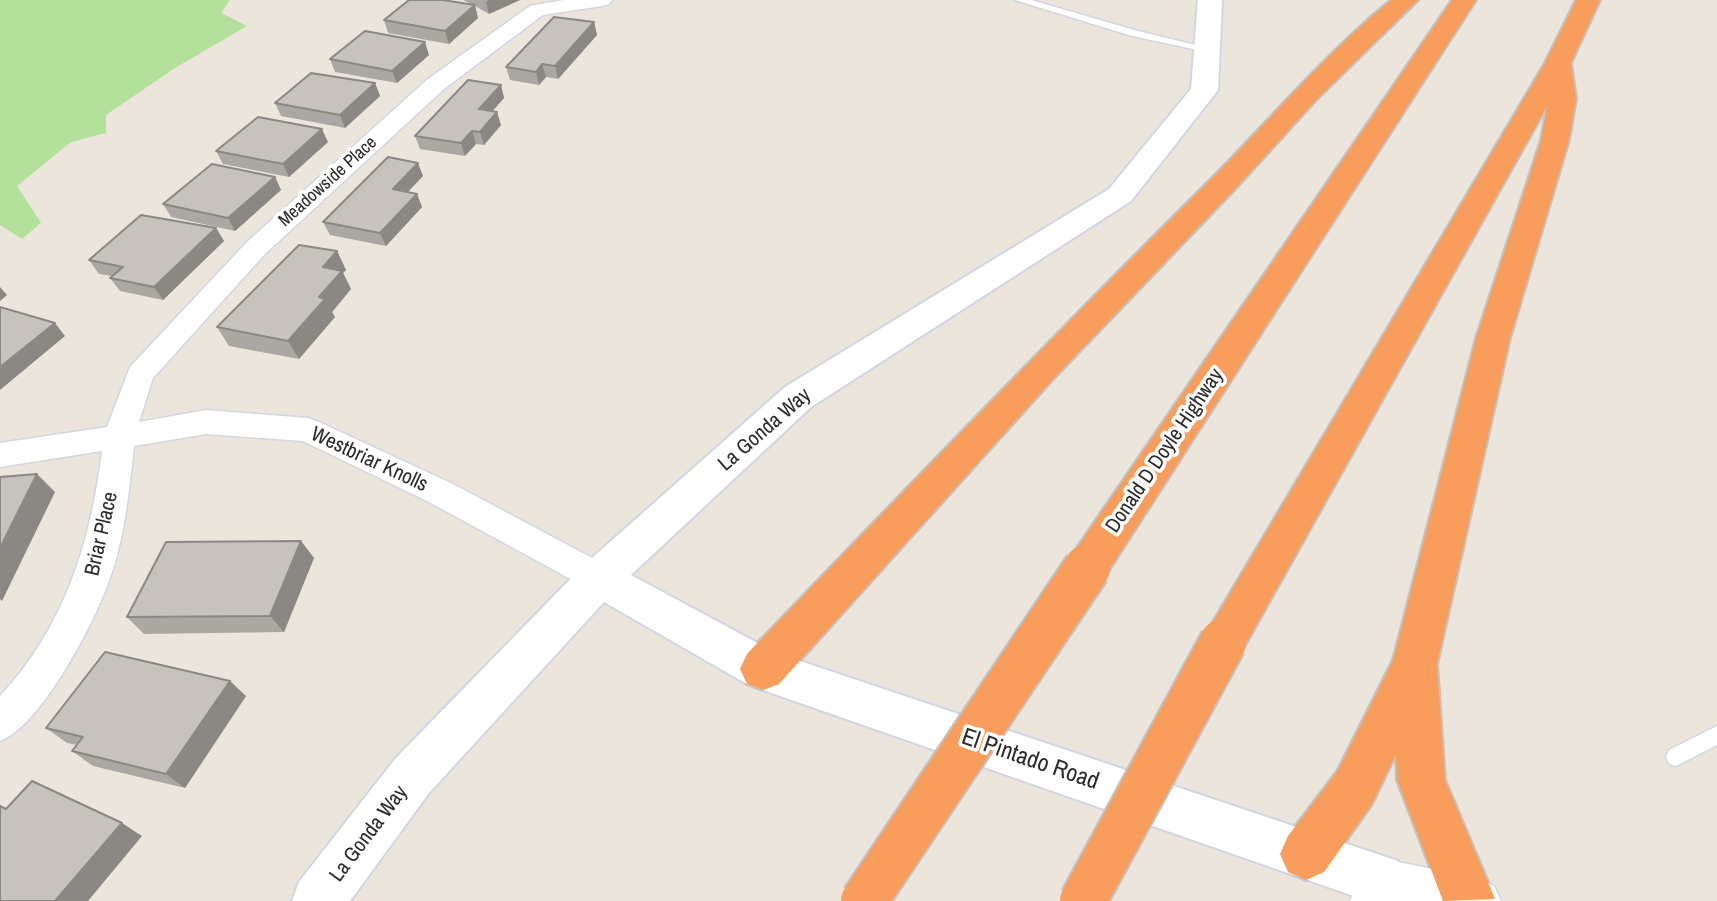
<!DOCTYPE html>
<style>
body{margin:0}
canvas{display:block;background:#ece5dc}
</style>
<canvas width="1717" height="901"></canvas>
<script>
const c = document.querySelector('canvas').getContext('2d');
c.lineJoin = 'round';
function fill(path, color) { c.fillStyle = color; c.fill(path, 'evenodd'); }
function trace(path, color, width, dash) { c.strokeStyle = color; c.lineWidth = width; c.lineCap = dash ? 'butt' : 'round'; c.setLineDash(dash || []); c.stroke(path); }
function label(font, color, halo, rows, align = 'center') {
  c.font = font + ' "Archivo Narrow",sans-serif'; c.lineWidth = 7; c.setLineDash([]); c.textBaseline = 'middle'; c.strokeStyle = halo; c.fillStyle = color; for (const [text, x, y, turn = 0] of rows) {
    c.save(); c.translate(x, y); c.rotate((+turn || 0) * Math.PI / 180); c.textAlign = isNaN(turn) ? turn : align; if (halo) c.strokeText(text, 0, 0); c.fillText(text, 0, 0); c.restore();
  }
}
const green = new Path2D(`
 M0,0H230L221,13L247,26L175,68L106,115V133L71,142L17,186L41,223L22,239L0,225Z`);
const service = new Path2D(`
 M1015,0H1031L1138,31L1212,49L1207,52L1132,36Z
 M1717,726V745L1676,766L1669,764L1666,757L1669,750Z`);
const minor = new Path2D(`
 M563,0H612L609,4L602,6L543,15L444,89L265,254L153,378L139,422L206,410L308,418L319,422L453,484L611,568L616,578L611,588L599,593L587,588L429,502L303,441L206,434L134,446C129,494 124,544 106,589C90,630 40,726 0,741V696C64,628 91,542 102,451L0,467V443L107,427L130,367L247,242L428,79L530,6Z
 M1380,858L1479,879L1494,886L1501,901H1350L1365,864Z`);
const tertiary = new Path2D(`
 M1198,0H1222L1218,90L1131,201L811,407L631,575L776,653L1398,861L1406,879L1398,897L1390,901H1368L763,690L747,684L604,602L429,793L350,901H292L299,882L395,759L584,565L785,387L1109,189L1191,89Z`);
const motorway = new Path2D(`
 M1391,0H1418L1318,98L1237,187L1055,377L779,684L763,690L747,684L740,669L747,654C899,496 1051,338 1207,183C1268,122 1324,55 1391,0Z
 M1452,0H1476L1102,581L1087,586L1072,581L1066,568L1072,555Z
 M1576,0H1600L1571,63L1576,99L1569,140L1510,338L1437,664L1445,780L1495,899L1443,901L1397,780L1396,754L1372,804L1324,872L1306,880L1288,872L1280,854L1288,836L1338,770L1393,660L1476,338L1541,140L1547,106L1239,656L1223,662L1207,656L1201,642L1545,63Z`);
const motorwayBridge = new Path2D(`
 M864,901L1087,568
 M1083,901L1223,642`);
const wall = new Path2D(`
 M463,0H520L489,14L475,6L478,18L449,44L388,33L384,20L473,5Z
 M594,22L597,35L558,79L546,77L539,85L510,80L506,67Z
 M429,55L397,83L335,72L330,59Z
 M375,83L380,96L345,128L281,116L275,103Z
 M501,85L504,98L492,111L501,125L484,145L476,144L465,156L420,149L415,136Z
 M328,142L289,177L223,164L216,151Z
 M423,176L408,192L417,194L422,207L386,246L330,235L323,222Z
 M275,177L281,190L235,231L171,217L163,204Z
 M216,228L224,241L163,300L120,291L110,278L112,276L99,274L89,260Z
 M337,251L346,270L343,273L351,289L332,312L335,317L299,359L229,346L217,327Z
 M301,541L314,558L284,632L144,634L127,617Z
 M246,696L185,788L93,766L72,751L77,745L67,743L46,728Z`);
const shadedWall = new Path2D(`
 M489,0H520L489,14L486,2Z
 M475,5L478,18L449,44L445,31Z
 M594,22L597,35L558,79L555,66Z
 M425,42L429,55L397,83L392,71Z
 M542,64L546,77L539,85L536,72Z
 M375,83L380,96L345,128L340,115Z
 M501,85L504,98L483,122L479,109Z
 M497,112L501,125L484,145L480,132Z
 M322,129L328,142L289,177L283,164Z
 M472,131L476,144L465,156L461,143Z
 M418,163L423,176L398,202L393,189Z
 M275,177L281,190L235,231L228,218Z
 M417,194L422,207L386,246L380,233Z
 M216,228L224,241L163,300L154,287Z
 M337,251L346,270L343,273L351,289L332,312L335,317L299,359L288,341L319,297L323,267Z
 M0,287L7,295L0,301Z
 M55,323L65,336L0,390V367Z
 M37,474L55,492L2,601L0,599V548Z
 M301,541L314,558L284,632L270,616Z
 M230,681L246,696L185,788L166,774Z
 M122,823L142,836L88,901H55Z`);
const building = new Path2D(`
 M409,0H443L475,5L445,31L384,20Z
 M554,17L594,22L555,66L542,64L536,72L506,67Z
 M365,31L425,42L392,71L330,59Z
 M311,73L375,83L340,115L275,103Z
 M468,80L501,85L479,109L497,112L480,132L472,131L461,143L415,136Z
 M258,117L322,129L283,164L216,151Z
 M388,157L418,163L393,189L417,194L380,233L323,222Z
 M212,164L275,177L228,218L163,204Z
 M141,215L216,228L154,287L110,278L123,267L89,260Z
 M299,245L337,251L323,267L342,271L319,297L325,299L288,341L217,327Z
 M0,307L55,323L0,367Z
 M37,474L0,548V477Z
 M301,541L270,616L127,617L166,542Z
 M105,652L230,681L166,774L72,751L83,737L46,728Z
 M32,781L122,823L55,901H0V806L6,809Z`);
const farStreetnames = [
 ["Meadowside Place",328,182,-42]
];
const streetNames = [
 ["La Gonda Way",765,430,-41],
 ["Donald D Doyle Highway",1165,451,-56],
 ["Westbriar Knolls",369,460,25],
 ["Briar Place",102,534,-77],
 ["La Gonda Way",369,834,-53]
];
const nearStreetnames = [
 ["El Pintado Road",1030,760,19]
];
fill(green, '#b3e09b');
trace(service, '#d2d5e2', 3);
trace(minor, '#d2d5e2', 3);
trace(tertiary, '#d2d5e2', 4);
trace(motorway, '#c3c3c3', 4);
fill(service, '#fff');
fill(minor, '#fff');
fill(tertiary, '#fff');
fill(motorway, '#f89d5b');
trace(motorwayBridge, '#c3c3c3', 50, []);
trace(motorwayBridge, '#f89d5b', 46);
fill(wall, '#aba7a2');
fill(shadedWall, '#8b8884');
fill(building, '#c7c2bc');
trace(building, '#8b8884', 2);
label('18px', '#2a2a2a', '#fff', farStreetnames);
label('21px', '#2a2a2a', '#fff', streetNames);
label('24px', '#2a2a2a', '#fff', nearStreetnames);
</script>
